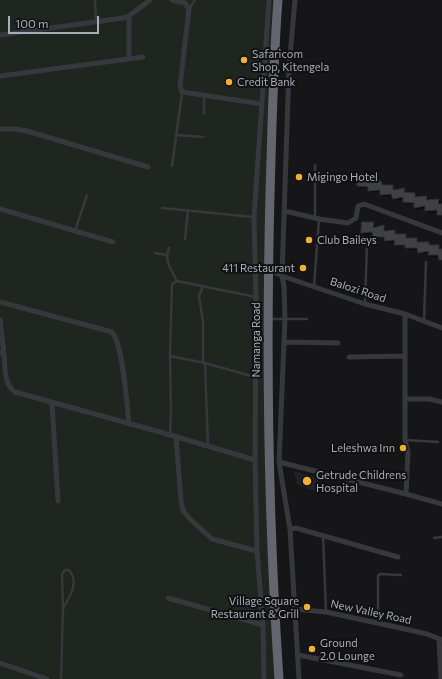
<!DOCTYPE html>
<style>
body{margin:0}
#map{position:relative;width:442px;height:679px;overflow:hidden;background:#161618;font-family:Commissioner,sans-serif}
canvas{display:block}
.scale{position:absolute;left:8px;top:16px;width:91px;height:18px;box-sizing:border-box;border:2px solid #a8adb8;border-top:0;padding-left:5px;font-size:12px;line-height:14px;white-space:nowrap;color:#a8adb8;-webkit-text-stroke:3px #111113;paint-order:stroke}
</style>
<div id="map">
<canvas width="442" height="679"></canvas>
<div class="scale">100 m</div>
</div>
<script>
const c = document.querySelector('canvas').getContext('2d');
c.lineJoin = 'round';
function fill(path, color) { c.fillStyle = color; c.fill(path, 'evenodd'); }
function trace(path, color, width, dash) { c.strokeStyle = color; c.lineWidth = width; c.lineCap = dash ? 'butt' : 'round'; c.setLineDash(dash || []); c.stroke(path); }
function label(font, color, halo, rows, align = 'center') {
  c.font = font + ' Commissioner,sans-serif'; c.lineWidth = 4; c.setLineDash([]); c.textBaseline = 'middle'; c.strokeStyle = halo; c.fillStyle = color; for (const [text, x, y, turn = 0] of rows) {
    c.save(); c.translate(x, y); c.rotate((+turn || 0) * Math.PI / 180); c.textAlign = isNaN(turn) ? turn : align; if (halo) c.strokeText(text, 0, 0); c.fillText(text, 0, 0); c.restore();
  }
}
const built = new Path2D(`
 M295,471L319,478L315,491L296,484L297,481L294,474Z`);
const green = new Path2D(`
 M0,0H277L268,269L279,679H0Z`);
const shadow = new Path2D(`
 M369,178L372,182H380L383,186H392L395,191L404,189L406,191V194H415L417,196V198L427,197L429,199L428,201L439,200L441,202L440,205H442V216L438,214V212L428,213L426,211V208L417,210L415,208V204H407L404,199L396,200L393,196H383L381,194V192H371L369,188H360L358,185Z
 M363,223H373L375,225V228L384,227L386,229V232L395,231L397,235H406L408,239H416L419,241V243H428L430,246H439L442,250V262L440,260V257H431L429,255V253L421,254L418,250H408L406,246H398L395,244L396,242L388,243L385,238H376L373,234L364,235L362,233Z`);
const building = new Path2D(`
 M358,176L369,177L370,181H381L382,185H393V190L405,188L404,192L415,193V197L427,196L426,200L439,199L438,204H442V215H437V210L425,211V206L414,208V203L403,202V197L393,199L391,194L380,195V190L368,191V187L357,186Z
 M362,222H374L373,228L384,225V231L395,230V234H406V238H417V242H429V245H439V249H442V260H439L438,255H428L429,251L418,253L417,248H405V245H394L395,240L385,241L384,237H373L372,232L361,233Z`);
const lane = new Path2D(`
 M95,0L96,21
 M189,9L195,0
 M204,113V96
 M176,135L203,137
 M172,166L182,93
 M162,208L253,217
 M315,218V165
 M75,231L87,195
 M185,239L188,210
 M169,248C164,262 171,269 177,281
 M155,253L167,255
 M203,286L199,296L203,322V363
 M314,286L319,219
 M365,303L367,243
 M270,319H307
 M424,320L426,262
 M205,363L208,446
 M255,377L205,363L170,356L172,284L177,281L256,297
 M170,435L171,412L170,356
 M406,440L438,442
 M323,535L326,612
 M434,538L442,537
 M378,623V576L380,574L401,575
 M61,679L63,608L62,574L65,570H69C79,581 70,598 63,608`);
const street = new Path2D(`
 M172,0L185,3L189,9L180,86L182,92L262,104
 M295,0L289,68L282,276L284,286L285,318L279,462L290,529L299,679
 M129,16V59
 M0,35L123,18L129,16L150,0
 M0,76L143,57
 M0,129H15L27,131L148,167
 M0,209L113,242
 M285,211L319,219L348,223L356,218L358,206L364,204L442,233
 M268,269L282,276L365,304L405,314L442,328
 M0,302L112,332C123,344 127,405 129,424
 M0,320L4,354
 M284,342L338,343
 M0,353L4,354C5,366 4,385 15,392L160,432L255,460
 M349,357L405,356
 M405,399V314
 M52,403L58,501
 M176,436L181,501L183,510L189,518L212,539L257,551
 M279,462L406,494L442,504
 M406,494L408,452L405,440V399H429L442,402
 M290,529L296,528L310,532L398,557
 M168,598L263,625
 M294,609L326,612L405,629L427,634L442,640
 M439,639L441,679
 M298,655L401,675
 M0,663L47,679
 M264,679L263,625L257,551L255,460L256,297L254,217L269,0`);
const highway = new Path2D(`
 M278,0C273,65 272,130 270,194C266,356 268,518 279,679`);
const markers = [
 [244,60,4,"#f2b134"],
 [229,82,4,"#f2b134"],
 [299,177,4,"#f2b134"],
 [309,240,4,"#f2b134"],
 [303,268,4,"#f2b134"],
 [403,448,4,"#f2b134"],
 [307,481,5,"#f2b134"],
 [307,607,4,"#f2b134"],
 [312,649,4,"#f2b134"]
];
const poiNames = [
 ["Safaricom",252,54],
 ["Shop, Kitengela",252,67],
 ["Credit Bank",237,82],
 ["Migingo Hotel",307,177],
 ["Club Baileys",317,240],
 ["411 Restaurant",295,268,"right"],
 ["Leleshwa Inn",395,448,"right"],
 ["Getrude Childrens",316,475],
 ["Hospital",316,488],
 ["Village Square",299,601,"right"],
 ["Restaurant & Grill",299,614,"right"],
 ["Ground",320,643],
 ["2.0 Lounge",320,656]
];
const streetNames = [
 ["Balozi Road",358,290,18],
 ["Namanga Road",256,340,-90],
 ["New Valley Road",371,612,12]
];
fill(built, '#222225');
fill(green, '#1e261f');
fill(shadow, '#0007');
fill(building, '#404145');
trace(building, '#303034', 1);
trace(lane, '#37383d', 2.5);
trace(street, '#37383d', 5);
trace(highway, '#63666e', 9);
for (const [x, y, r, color] of markers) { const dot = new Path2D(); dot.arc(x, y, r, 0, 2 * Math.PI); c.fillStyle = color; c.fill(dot); trace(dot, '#111113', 1.5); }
label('11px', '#a8adb8', '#111113', poiNames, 'left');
label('11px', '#a8adb8', '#111113', streetNames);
</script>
